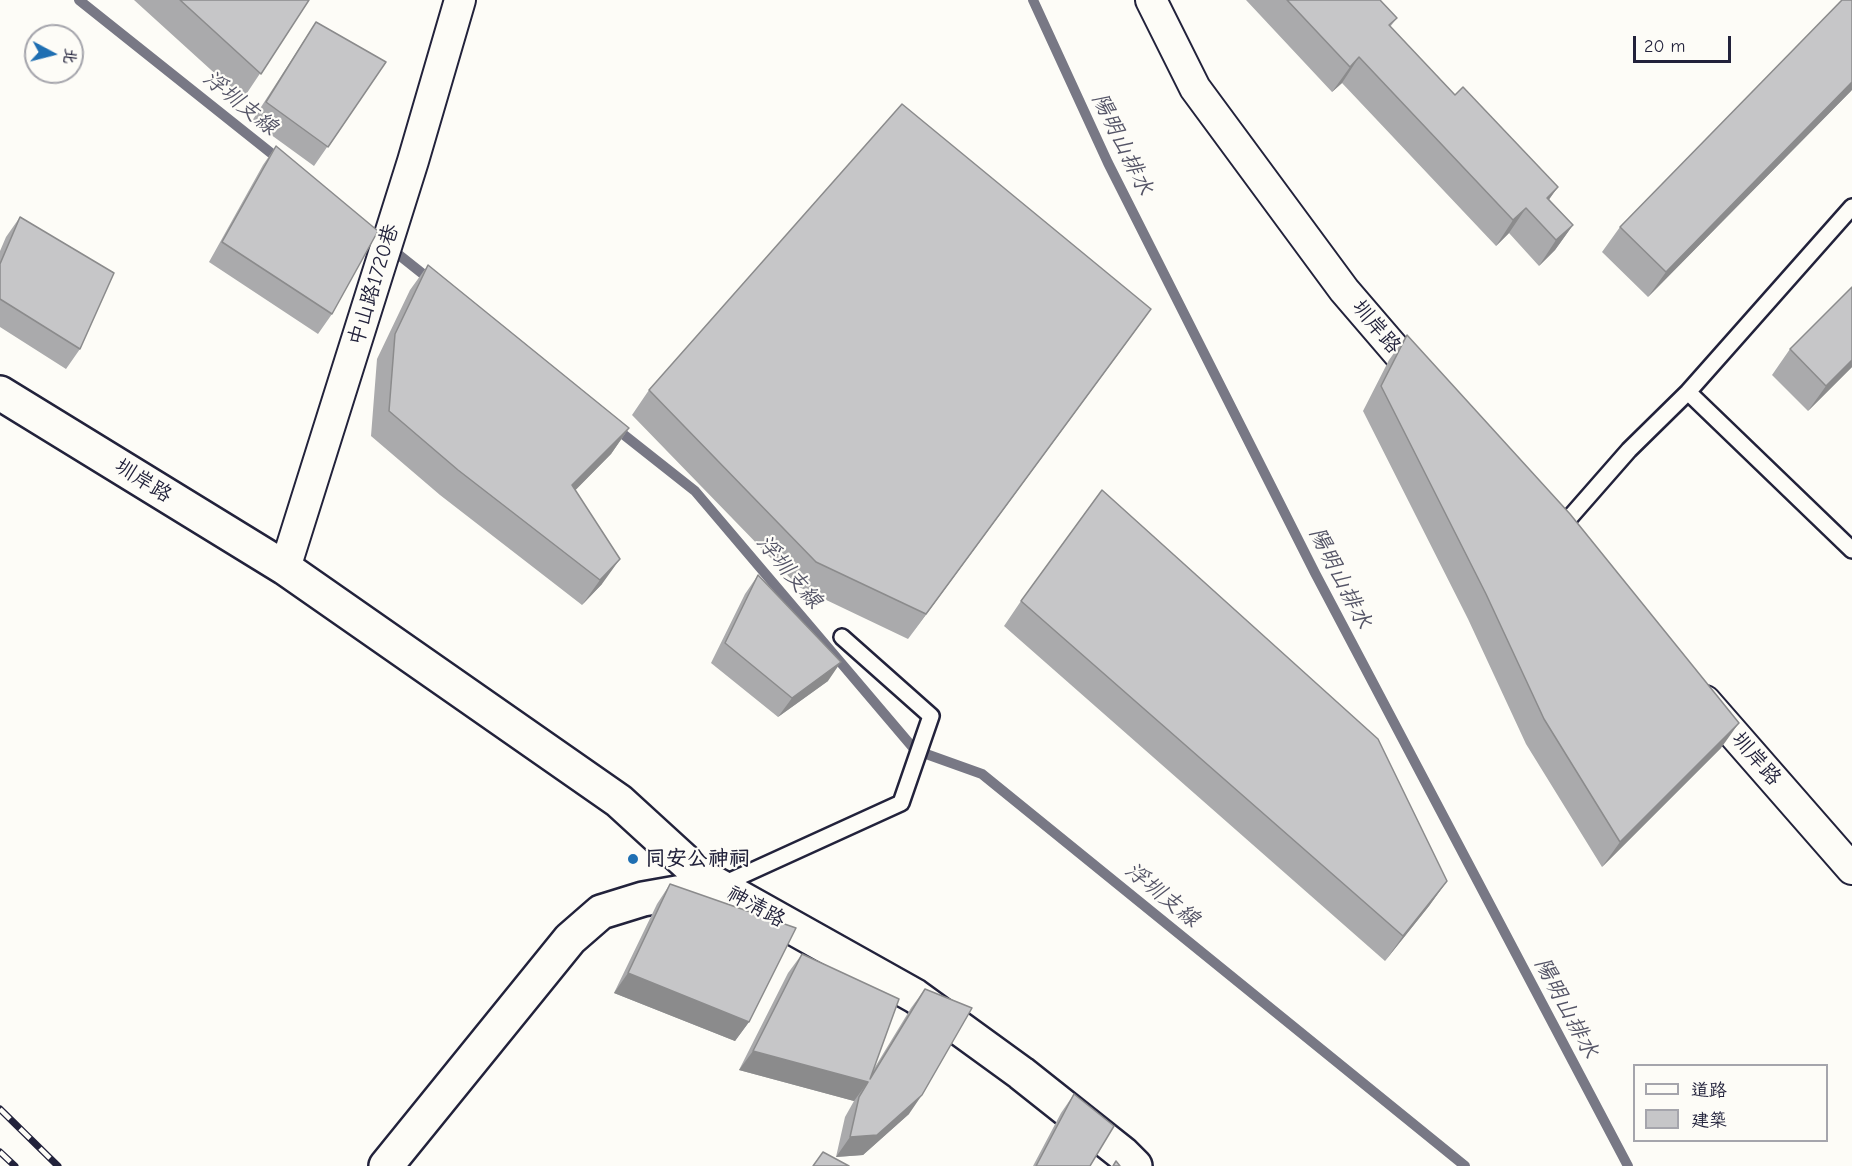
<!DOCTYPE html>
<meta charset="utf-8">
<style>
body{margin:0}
#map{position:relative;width:1852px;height:1166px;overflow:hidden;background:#fdfcf7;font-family:"Comic Neue","LXGW WenKai TC",sans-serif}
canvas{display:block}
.legend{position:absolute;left:1633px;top:1064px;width:195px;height:78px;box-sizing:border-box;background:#fdfcf7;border:2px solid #a5a5ac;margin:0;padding:8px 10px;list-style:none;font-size:18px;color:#22223b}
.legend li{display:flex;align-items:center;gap:12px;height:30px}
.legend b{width:30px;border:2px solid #a5a5ac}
.north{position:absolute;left:24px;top:24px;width:60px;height:60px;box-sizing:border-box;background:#fdfcf7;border:2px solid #a5a5ac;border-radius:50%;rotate:97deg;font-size:16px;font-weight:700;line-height:24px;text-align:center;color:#22223b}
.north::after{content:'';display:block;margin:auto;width:21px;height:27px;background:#1f6fb2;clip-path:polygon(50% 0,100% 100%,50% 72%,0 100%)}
.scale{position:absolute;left:1633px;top:36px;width:98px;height:27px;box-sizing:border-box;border:3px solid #22223b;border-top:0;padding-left:8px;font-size:18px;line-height:21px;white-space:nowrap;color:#22223b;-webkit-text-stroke:4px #fdfcf7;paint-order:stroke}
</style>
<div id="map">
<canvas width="1852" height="1166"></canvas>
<ul class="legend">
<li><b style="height:8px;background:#fdfcf7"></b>道路</li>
<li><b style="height:16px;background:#c6c6c8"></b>建築</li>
</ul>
<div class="north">北</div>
<div class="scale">20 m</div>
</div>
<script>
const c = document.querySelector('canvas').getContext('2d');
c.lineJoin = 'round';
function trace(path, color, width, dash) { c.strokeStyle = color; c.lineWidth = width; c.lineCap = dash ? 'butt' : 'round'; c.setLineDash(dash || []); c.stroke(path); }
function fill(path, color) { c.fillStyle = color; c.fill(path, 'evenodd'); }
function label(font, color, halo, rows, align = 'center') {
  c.font = font + ' "Comic Neue","LXGW WenKai TC",sans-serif'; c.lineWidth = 4.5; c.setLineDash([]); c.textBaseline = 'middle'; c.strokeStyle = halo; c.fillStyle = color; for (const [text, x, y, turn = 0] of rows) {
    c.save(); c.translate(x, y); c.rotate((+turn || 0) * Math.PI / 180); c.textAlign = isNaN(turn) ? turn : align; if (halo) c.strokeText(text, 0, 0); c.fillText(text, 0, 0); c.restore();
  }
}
const stream = new Path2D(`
 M79,0L281,161
 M1033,0L1108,163L1315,573L1628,1166
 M389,247L433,282
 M614,427L695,491L915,750L982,774L1465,1166`);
const service = new Path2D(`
 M1688,392L1852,550
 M1558,531L1629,450L1688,392L1852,207
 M719,886L901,803L931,716L842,637`);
const minor = new Path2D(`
 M1151,0L1195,88L1344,290L1423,382
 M285,568L413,161L460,0
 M1705,701L1852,869`);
const tertiary = new Path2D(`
 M0,393L285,568L619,801L701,876L915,996L1021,1073L1123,1154L1135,1166
 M386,1166L570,939L601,912L643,899L705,888`);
const rail = new Path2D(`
 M0,1109L58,1166
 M0,1152L15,1166`);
const wall = new Path2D(`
 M134,0H309L243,99Z
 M1246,0H1380L1397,18L1390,27L1455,95L1558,187L1549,199L1573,225L1555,250L1539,266L1509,233L1496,246L1342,83L1332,92Z
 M316,22L386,62L314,166L252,121L303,42Z
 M1852,90L1648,297L1602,252L1620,227Z
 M276,146L332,314L318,334L209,262L263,165Z
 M20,217L80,349L66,369L0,327V251L6,237Z
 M428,265L629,428L611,454L575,490L602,584L582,605L440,495L371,436L377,359L410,290Z
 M1151,309L908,639L799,587L632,415L649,390Z
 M1407,335L1721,748L1602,867L1526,744L1468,619L1363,411L1389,360Z
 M1790,349L1852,367L1808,411L1772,375Z
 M758,575L828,681L778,717L711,663L745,594Z
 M1021,601L1447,881L1429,906L1385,961L1004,626Z
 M670,884L749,1022L735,1041L614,993L657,904Z
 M802,954L872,1072L911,1008L925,989L909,1114L863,1155L836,1157L845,1117L854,1101L739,1070L788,973Z
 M1074,1094L1090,1166H1033L1061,1113Z`);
const shadedWall = new Path2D(`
 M1359,57L1342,83L1332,92L1350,67Z
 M1852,82V90L1648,297L1666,272Z
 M1558,187L1540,212L1547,198Z
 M1526,208L1509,233L1496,246L1513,220Z
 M1573,225L1555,250L1539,266L1556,240Z
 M1151,309L1133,334L908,639L926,614Z
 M1852,360V367L1808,411L1826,386Z
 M629,428L611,454L555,511L572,485Z
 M620,559L602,584L582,605L600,580Z
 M841,662L828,681L778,717L792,698Z
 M1739,723L1721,748L1602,867L1620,842Z
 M1447,881L1429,906L1385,961L1403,936Z
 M628,973L749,1022L735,1041L614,993Z
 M753,1051L868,1082L854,1101L739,1070Z
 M922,1095L909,1114L863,1155L836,1157L850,1137Z`);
const building = new Path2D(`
 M180,0H309L261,74Z
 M1287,0H1380L1397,18L1389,25L1455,95L1463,87L1558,187L1547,198L1573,225L1556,240L1526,208L1513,220L1359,57L1350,67Z
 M1842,0H1852V82L1666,272L1620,227Z
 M316,22L386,62L328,147L266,102Z
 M902,104L1151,309L926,614L816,562L649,390Z
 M276,146L378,231L332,314L222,242Z
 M20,217L114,273L80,349L0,299V264Z
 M428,265L629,428L572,485L620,559L600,580L458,470L389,411L395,334Z
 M1852,287V360L1826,386L1790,349Z
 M1407,335L1570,514L1739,723L1620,842L1544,719L1486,594L1381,386Z
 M1102,490L1378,739L1447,881L1403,936L1021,601Z
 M758,575L841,662L792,698L725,643Z
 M670,884L796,928L749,1022L628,973Z
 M802,954L899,999L870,1079L925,989L972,1008L922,1095L877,1135L850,1137L859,1097L868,1082L753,1051Z
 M1074,1094L1114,1126L1090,1166H1036Z
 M823,1152L849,1166H813Z
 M1116,1161L1120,1166H1113Z`);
const markers = [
 [633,859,6,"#1f6fb2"]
];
const streetNames = [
 ["中山路1720巷",374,285,-73],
 ["圳岸路",1376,327,50],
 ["圳岸路",143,481,32],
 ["圳岸路",1756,759,49],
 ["神清路",756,907,29]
];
const poiNames = [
 ["同安公神祠",645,859]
];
const waterNames = [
 ["浮圳支線",240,103,39],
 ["陽明山排水",1122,144,64],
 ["浮圳支線",789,572,50],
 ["陽明山排水",1340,578,63],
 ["浮圳支線",1162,895,39],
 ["陽明山排水",1566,1008,62]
];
trace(stream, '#787885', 10);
trace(service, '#22223b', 20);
trace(minor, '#22223b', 34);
trace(tertiary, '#22223b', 38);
trace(service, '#fdfcf7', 15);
trace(minor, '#fdfcf7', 30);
trace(tertiary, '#fdfcf7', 33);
trace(rail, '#22223b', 7);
trace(rail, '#fdfcf7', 4.5, [14]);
fill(wall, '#aaaaac');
fill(shadedWall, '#8b8b8c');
fill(building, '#c6c6c8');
trace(building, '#8b8b8c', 1.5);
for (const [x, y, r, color] of markers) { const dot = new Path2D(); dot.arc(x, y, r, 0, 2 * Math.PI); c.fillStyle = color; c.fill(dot); trace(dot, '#fdfcf7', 2); }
label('21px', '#22223b', '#fdfcf7', streetNames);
label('bold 21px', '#22223b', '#fdfcf7', poiNames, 'left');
label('italic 22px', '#545466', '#fdfcf7', waterNames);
</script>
